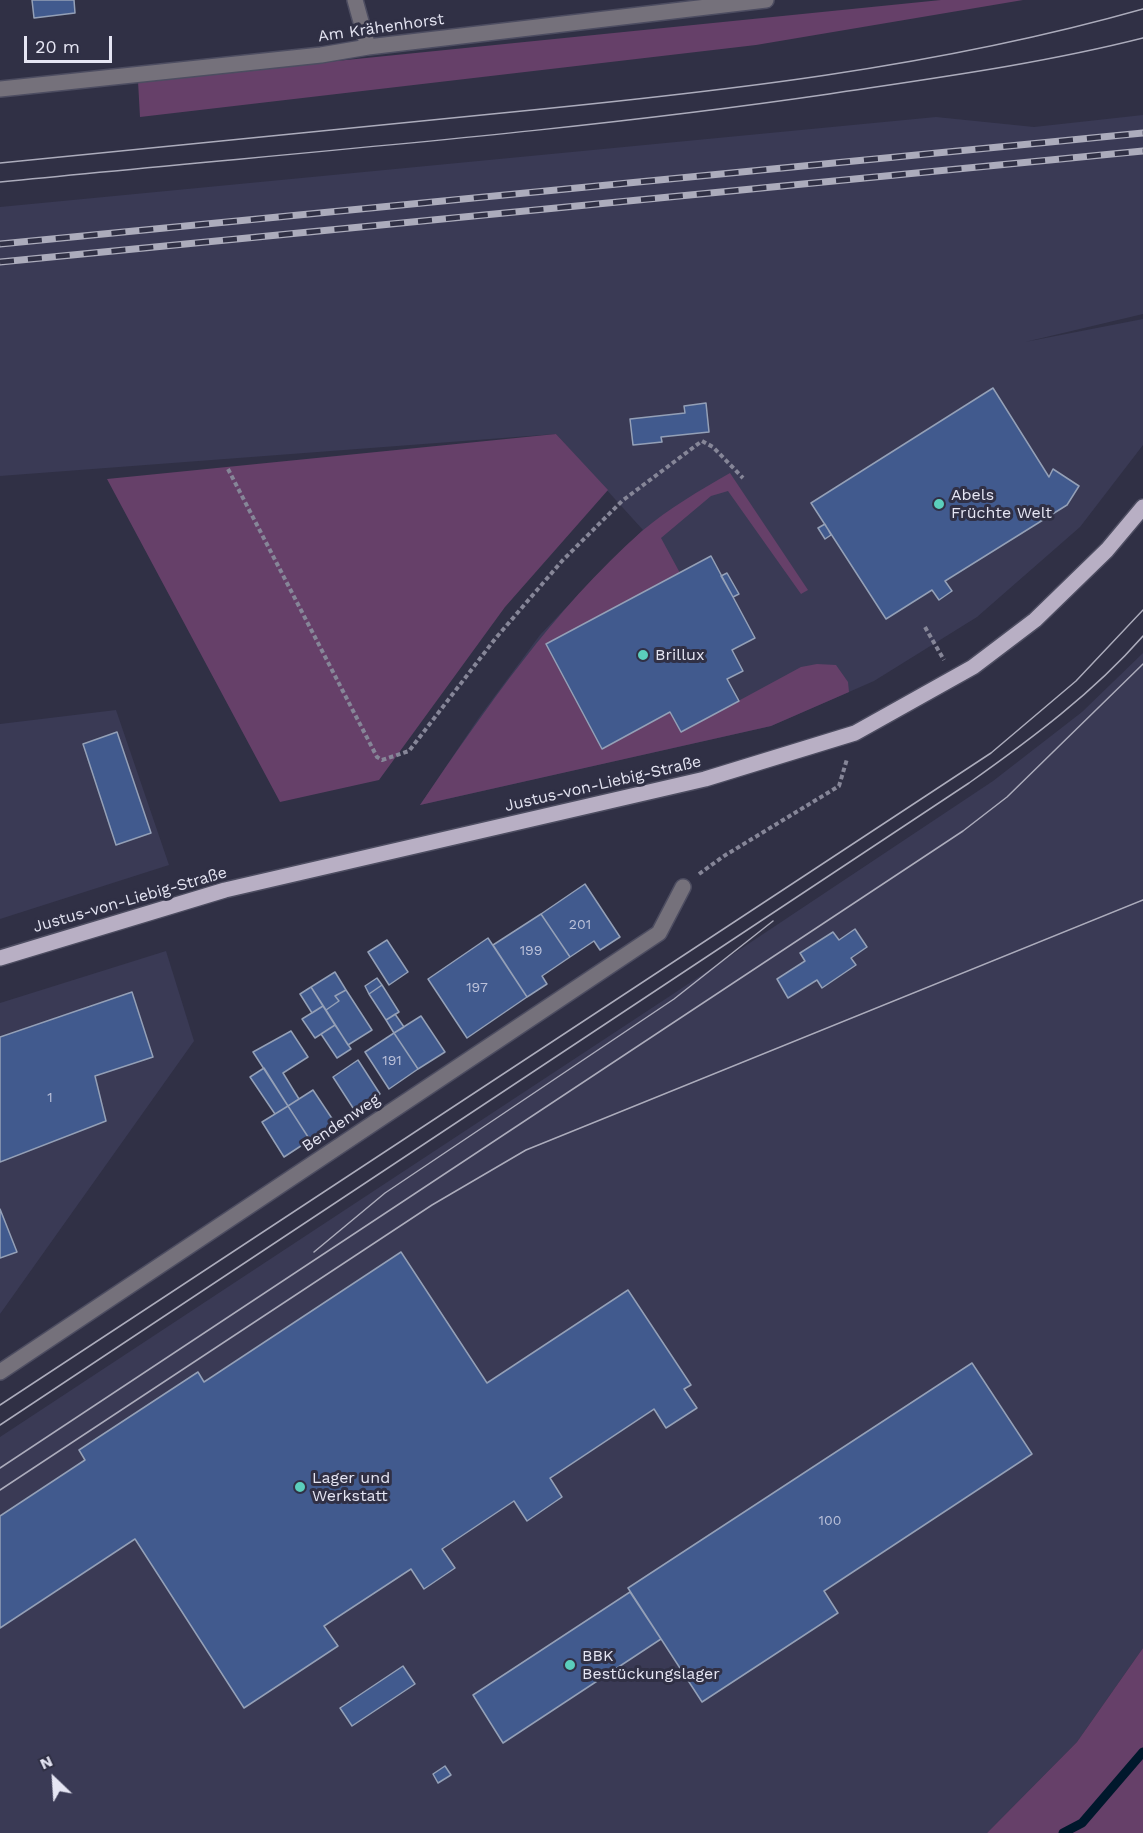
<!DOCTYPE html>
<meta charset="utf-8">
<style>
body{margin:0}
#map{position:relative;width:1143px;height:1833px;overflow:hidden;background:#303045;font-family:"Work Sans",sans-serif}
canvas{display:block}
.north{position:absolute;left:24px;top:1749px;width:60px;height:60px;-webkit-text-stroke:4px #303045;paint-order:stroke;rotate:335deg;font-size:16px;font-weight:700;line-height:24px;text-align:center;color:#e5e5f3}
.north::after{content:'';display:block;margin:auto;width:21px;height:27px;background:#e5e5f3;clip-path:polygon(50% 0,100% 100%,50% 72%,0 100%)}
.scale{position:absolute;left:24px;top:36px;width:88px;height:27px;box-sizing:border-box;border:3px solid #e5e5f3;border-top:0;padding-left:8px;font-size:18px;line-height:21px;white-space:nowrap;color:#e5e5f3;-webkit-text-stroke:4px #303045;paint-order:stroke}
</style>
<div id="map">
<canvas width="1143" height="1833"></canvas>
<div class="north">N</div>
<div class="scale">20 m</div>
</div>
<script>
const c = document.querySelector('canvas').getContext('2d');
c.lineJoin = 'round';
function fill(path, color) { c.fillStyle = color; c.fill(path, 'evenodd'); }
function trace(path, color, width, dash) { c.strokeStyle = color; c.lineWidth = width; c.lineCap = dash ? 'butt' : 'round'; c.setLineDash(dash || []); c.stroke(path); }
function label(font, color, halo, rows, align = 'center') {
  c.font = font + ' "Work Sans",sans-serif'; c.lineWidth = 6; c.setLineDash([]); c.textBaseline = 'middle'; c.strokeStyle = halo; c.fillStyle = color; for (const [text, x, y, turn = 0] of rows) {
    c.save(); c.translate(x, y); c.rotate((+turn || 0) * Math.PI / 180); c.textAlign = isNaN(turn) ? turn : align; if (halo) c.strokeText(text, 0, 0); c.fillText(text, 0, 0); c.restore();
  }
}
const built = new Path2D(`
 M1143,115V314L1025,342L1143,319V445L1080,527L977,617L874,681L771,726L420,805L480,716L540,635L594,578L643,530L556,434L0,476V207L936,117L1034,127Z
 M1143,653V1648L1077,1742L987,1833H0V1437L670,996L993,781L1082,712Z
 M116,710L169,865L0,919V724Z
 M166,951L194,1041L0,1314V1003Z`);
const green = new Path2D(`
 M941,0H1023L756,45L140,117L138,81Z
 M556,434L608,490L505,607L379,780L280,802L107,479Z
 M730,473L808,590L801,594L728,491L711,496L661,538L680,573L546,644L602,748L670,712L681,732L801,667L817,664L836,665L848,682L849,692L771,726L420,805C487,707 553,610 642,531C668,509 700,490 730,473Z
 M1143,1648V1833H987L1077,1742Z`);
const stream = new Path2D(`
 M1063,1833L1082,1823L1143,1752`);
const building = new Path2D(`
 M32,0H74L75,13L34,18Z
 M993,388L1049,477L1053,469L1079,486L1067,505L945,581L952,591L939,600L932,590L886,619L811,503Z
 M706,403L709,432L661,437L662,442L633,445L630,419L685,413L684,406Z
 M825,524L831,535L825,539L818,528Z
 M711,556L755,638L732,650L743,671L727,679L739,701L681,732L670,712L602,749L546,644Z
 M727,573L739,594L733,597L721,576Z
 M117,732L151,833L116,845L83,744Z
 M585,884L620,937L600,950L594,941L570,957L541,914Z
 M541,914L570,957L542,976L547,984L527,997L493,945Z
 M855,929L867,947L851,958L856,965L822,988L817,980L788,998L777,979L805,961L800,953L833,932L839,940Z
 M488,938L527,997L467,1038L428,979Z
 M387,940L408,972L389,985L368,952Z
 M335,972L346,990L335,996L339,1001L326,1010L311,987Z
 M377,978L382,985L369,994L365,986Z
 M382,985L399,1012L386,1020L369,994Z
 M311,987L323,1006L312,1013L300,994Z
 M346,990L372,1030L348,1045L326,1010L339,1001L335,996Z
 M132,992L153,1057L95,1076L106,1121L0,1162V1037Z
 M323,1006L335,1025L315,1038L302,1019Z
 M395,1014L404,1027L394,1033L386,1020Z
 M421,1016L445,1052L418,1069L394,1033Z
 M335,1025L351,1049L337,1058L321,1034Z
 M291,1031L308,1057L283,1073L299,1099L288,1106L253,1052Z
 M394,1033L418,1069L389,1089L365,1052Z
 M358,1060L380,1094L355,1111L333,1077Z
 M264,1068L288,1106L275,1114L250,1077Z
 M313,1090L335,1123L310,1140L288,1106Z
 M288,1106L310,1140L284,1157L262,1122Z
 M0,1209L17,1252L0,1258Z
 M401,1252L487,1383L628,1290L691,1385L684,1389L697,1408L666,1428L654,1409L550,1478L562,1497L527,1521L514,1501L442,1549L455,1568L424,1589L411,1569L324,1626L338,1646L244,1708L135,1539L0,1628V1516L85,1460L79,1450L198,1372L204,1382Z
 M972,1363L1032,1454L824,1591L838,1613L702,1702L628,1588Z
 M630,1592L661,1639L503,1743L473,1695Z
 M403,1666L415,1684L352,1726L340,1708Z
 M445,1766L451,1775L438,1783L433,1774Z`);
const path = new Path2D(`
 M228,469L377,757L382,760L409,751L495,639L562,561L622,501L702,441L713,447L743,478
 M925,627L944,660
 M699,874L724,856L839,786L847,759`);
const minor = new Path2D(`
 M355,0L368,47
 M0,89L321,55L368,47L766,0
 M0,1372L659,933L683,887`);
const major = new Path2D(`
 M0,958L225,890L705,779L855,733L973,667L1035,620L1107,550L1143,507`);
const tram = new Path2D(`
 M0,163C167,146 335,130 502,113C717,92 935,68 1143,9
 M0,182C276,154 555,134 829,94C935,78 1040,64 1143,38
 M314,1252L385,1193L674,999L773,921
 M0,1405L991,753L1076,681L1143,610
 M0,1425L969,783C1031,739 1093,693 1143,636
 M0,1468L963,831L1007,797L1143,664
 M0,1490L432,1205L526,1150L1143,900`);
const rail = new Path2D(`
 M0,244L1143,133
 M0,262L1143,151`);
const markers = [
 [939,504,6,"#5bcebc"],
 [643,655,6,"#5bcebc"],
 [300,1487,6,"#5bcebc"],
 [570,1665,6,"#5bcebc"]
];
const numberNames = [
 ["201",580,925],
 ["199",531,951],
 ["197",477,988],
 ["191",392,1061],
 ["1",50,1098],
 ["100",830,1521]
];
const streetNames = [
 ["Am Krähenhorst",381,28,-8],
 ["Justus-von-Liebig-Straße",603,784,-13],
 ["Justus-von-Liebig-Straße",130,900,-16],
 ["Bendenweg",341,1123,-34]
];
const poiNames = [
 ["Abels",951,495],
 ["Früchte Welt",951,513],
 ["Brillux",655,655],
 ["Lager und",312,1478],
 ["Werkstatt",312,1496],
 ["BBK",582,1656],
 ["Bestückungslager",582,1674]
];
fill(built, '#3a3a55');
fill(green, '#664069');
trace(stream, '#00182c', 9);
fill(building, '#415a8e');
trace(building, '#94a0b7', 1.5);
trace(minor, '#4d4d61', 18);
trace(major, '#4d4d61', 18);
trace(path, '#868698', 4, [4.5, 3]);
trace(minor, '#75717b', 15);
trace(major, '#b8afc4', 15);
trace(tram, '#acacbc', 1.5);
trace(rail, '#acacbc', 7);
trace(rail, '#303045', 4.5, [14]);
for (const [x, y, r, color] of markers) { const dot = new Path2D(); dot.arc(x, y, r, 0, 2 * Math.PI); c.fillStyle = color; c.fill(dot); trace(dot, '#303045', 2); }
label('14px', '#bcc2da', null, numberNames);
label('16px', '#e5e5f3', '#303045', streetNames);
label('16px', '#e5e5f3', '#303045', poiNames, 'left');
</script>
